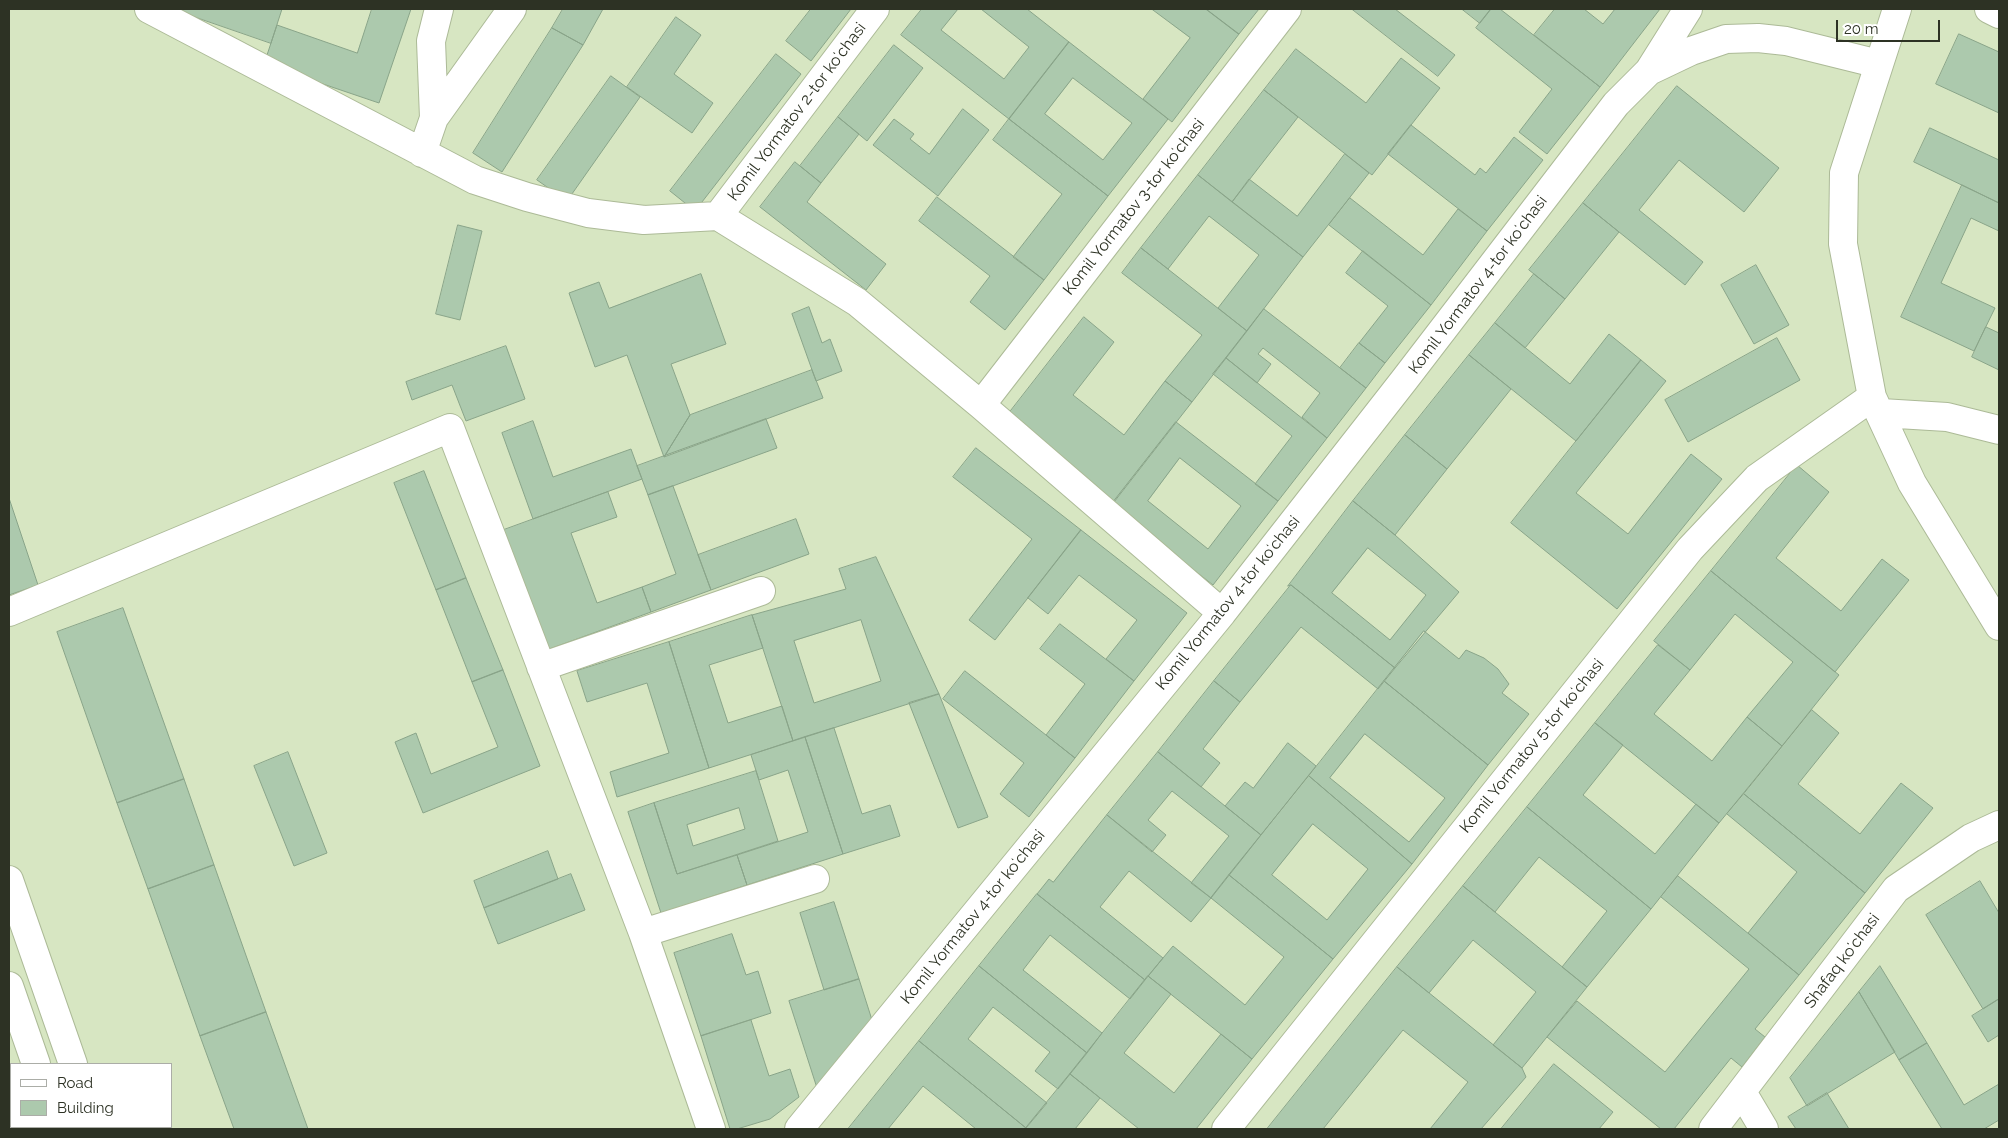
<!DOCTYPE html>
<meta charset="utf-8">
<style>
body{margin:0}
#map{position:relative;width:2008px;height:1138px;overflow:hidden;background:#d7e6c2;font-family:Raleway,sans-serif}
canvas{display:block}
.frame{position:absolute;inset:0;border:10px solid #2d3224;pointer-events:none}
.legend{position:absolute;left:10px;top:1063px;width:162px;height:65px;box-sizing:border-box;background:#fff;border:1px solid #abada7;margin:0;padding:6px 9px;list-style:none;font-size:15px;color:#2d3224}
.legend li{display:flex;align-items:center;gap:10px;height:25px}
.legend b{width:25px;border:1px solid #abada7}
.scale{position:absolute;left:1836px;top:20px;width:104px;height:22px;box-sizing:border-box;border:2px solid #2d3224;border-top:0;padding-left:6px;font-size:15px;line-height:18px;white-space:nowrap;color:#2d3224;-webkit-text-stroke:4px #fff;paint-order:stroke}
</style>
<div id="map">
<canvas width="2008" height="1138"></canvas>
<div class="frame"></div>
<ul class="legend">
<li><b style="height:6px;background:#fff"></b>Road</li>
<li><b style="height:14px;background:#acc9ad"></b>Building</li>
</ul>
<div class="scale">20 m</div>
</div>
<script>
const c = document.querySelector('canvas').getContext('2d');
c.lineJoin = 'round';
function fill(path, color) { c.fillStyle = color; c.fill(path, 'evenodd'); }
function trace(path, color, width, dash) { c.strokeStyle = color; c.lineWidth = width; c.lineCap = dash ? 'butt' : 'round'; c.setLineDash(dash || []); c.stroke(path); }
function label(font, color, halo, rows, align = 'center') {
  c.font = font + ' Raleway,sans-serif'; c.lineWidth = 4; c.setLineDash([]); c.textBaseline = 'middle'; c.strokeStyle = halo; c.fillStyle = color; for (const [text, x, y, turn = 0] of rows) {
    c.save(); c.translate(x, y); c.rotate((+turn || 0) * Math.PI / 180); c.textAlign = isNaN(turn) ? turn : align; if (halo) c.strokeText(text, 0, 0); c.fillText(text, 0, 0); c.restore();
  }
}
const building = new Path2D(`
 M172,9H282L271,43Z
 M372,9H411L379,103L264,64L277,25L357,53Z
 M563,9H603L583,45L552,28Z
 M811,9H851L811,61L786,41Z
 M922,9H958L941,30L1004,79L1029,47L981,9H1027L1069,42L1009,119L901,35Z
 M1152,9H1206L1239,34L1172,122L1143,99L1190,38Z
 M1206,9H1259L1239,34Z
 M1352,9H1395L1455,55L1438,76Z
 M1462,9H1491L1480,23Z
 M1491,9H1500L1600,87L1547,154L1519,132L1552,89L1476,28Z
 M1555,9H1584L1603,24L1615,9H1660L1600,87L1534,35Z
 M676,17L701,35L674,74L713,103L692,133L627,87Z
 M552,28L583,45L502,172L473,153Z
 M1959,34L1999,52V113L1936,84Z
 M1069,42L1168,119L1108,196L1009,119ZM1073,78L1132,123L1103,160L1045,114Z
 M894,45L923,68L867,141L838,117Z
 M1296,49L1366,103L1401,58L1440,88L1372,175L1264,90Z
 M776,54L801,74L695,211L670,191Z
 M611,76L640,97L567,201L537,180Z
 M1677,86L1779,168L1744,212L1679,160L1639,210L1703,262L1685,285L1583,203Z
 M1264,90L1298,117L1232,202L1198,175Z
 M963,109L989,130L938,196L873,145L894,119L914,134L910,139L929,154Z
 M838,117L859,134L821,183L800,166Z
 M1009,119L1108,196L1044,280L1013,257L1062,194L993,140Z
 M1411,125L1475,175L1480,168L1486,173L1514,137L1543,160L1487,231L1388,154Z
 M1930,128L1999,160V203L1914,162Z
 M1345,154L1369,173L1303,257L1232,202L1249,179L1297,216Z
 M795,162L821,183L807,202L886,264L866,290L760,207Z
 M1198,175L1303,257L1247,331L1218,308L1259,255L1209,216L1168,269L1141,248Z
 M1962,185L1999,203V231L1971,218L1941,283L1995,308L1974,351L1901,317Z
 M937,197L1044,280L1005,330L970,302L990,276L919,221Z
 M1350,198L1423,255L1458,209L1487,231L1431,305L1329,225Z
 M1583,203L1619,232L1565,299L1529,270Z
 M458,225L482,231L460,320L436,314Z
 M1141,248L1247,331L1192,402L1165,381L1202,335L1122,273Z
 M1363,251L1431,305L1385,363L1359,343L1388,306L1346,273Z
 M1756,265L1789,325L1754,344L1721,285Z
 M701,274L726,344L671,364L690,415L664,457L627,355L595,367L569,293L599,282L609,308Z
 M1534,274L1565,299L1525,348L1495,323Z
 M809,307L822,343L830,339L842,371L816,381L792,314Z
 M1264,309L1366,388L1327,438L1302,417L1320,393L1263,348L1258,354L1271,364L1257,383L1226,358Z
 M1084,317L1114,342L1073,395L1124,435L1165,381L1192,402L1114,502L1006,417Z
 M1495,323L1570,384L1609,334L1641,360L1576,441L1469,355Z
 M1986,327L1999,333V370L1972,357Z
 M1777,338L1800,380L1688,442L1665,400Z
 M1359,343L1385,363L1366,388L1340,368Z
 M506,346L525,399L466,421L452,385L412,400L406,382Z
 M1469,355L1511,389L1447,469L1405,435Z
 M1226,358L1327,438L1278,501L1255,484L1292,436L1213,374Z
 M1641,360L1666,381L1576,493L1628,534L1691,454L1722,479L1617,609L1511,523Z
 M812,370L823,398L664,457L690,415Z
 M766,419L777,448L648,495L637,466Z
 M533,421L553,477L631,449L642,479L533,519L502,433Z
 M1176,422L1278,501L1213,585L1111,505ZM1180,458L1241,506L1208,549L1148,501Z
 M1405,435L1447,469L1395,535L1353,501Z
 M976,448L1081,530L995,640L969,620L1032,539L953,477Z
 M1797,465L1829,492L1776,558L1841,611L1882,559L1909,580L1835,672L1711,571Z
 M424,471L466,578L436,590L394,483Z
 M673,486L711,590L651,612L642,587L676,574L648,495Z
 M608,492L617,517L571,533L597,603L642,587L651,612L544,651L501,531Z
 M9,498L38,585L9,595Z
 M1353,501L1395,535L1459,592L1395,668L1291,585L1288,586ZM1368,548L1426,595L1390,640L1332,593Z
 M796,519L809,554L711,590L698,555Z
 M1081,530L1187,613L1134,681L1106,659L1137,620L1079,575L1048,614L1028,598Z
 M876,557L939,694L793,741L752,615L846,589L839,569ZM861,620L881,681L814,703L794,641Z
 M1711,571L1839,675L1782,746L1747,717L1793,662L1735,614L1690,670L1654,641Z
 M466,578L503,670L472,682L436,590Z
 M1291,585L1395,668L1378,689L1301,627L1240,702L1214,681Z
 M123,608L184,779L117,803L57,632Z
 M752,615L763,648L709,665L728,723L782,706L793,741L709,768L669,642Z
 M1060,624L1134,681L1075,758L1046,735L1085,684L1040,649Z
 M1424,631L1459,659L1466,650L1484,658L1498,669L1509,684L1502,693L1529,714L1488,765L1384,681Z
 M669,642L709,768L617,797L610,772L669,753L647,683L587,702L577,671Z
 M1658,645L1690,670L1654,714L1712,761L1747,717L1782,746L1719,823L1595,723Z
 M503,670L540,766L423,813L395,742L416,733L431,774L498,747L472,682Z
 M965,671L1075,758L1029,817L1000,794L1024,763L943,699Z
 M1214,681L1240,702L1203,749L1220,763L1201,787L1158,752Z
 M1384,681L1488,765L1412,864L1309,776ZM1365,734L1445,798L1409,842L1330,778Z
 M939,694L988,817L958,828L909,703Z
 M1812,710L1839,733L1798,784L1860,834L1901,783L1933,808L1865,893L1744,794Z
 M1595,723L1623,745L1583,795L1655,854L1696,804L1719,823L1651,909L1527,807Z
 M834,728L862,814L890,805L900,836L843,854L805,737Z
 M805,737L843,854L747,885L737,855L808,832L788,770L759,780L751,755Z
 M1288,743L1316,766L1261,835L1225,806L1245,782L1253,788Z
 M288,752L327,853L294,866L254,766Z
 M1158,752L1261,835L1211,898L1191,883L1229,836L1172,791L1148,820L1166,835L1152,852L1107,815Z
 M756,771L778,841L677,874L654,803ZM739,808L745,829L693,846L687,825Z
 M1309,776L1412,864L1333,959L1229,875ZM1313,824L1368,869L1327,920L1272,875Z
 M184,779L214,865L148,889L117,803Z
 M1744,794L1865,893L1799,975L1748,933L1797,872L1727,814Z
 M654,803L677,874L737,855L747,885L661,913L628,812Z
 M1527,807L1651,909L1587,987L1562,967L1607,911L1539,857L1495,912L1463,886Z
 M1107,815L1211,898L1191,922L1129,871L1100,907L1163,958L1145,980L1037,894L1049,879L1053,882Z
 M548,851L558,879L484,908L474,881Z
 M214,865L266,1012L200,1036L148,889Z
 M571,874L585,910L498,944L484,908Z
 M1229,875L1333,959L1252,1059L1148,976L1173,946L1245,1005L1284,957L1211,898Z
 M1678,876L1799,975L1755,1029L1765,1037L1742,1067L1731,1058L1674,1129H1661L1547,1037L1577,1001L1665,1072L1749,969L1661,897Z
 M1980,881L1999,913V999L1983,1009L1926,915Z
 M1463,886L1587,987L1522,1068L1493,1045L1536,992L1473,940L1429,993L1397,967Z
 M1037,894L1145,980L1130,999L1050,935L1023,970L1102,1033L1087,1053L979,966Z
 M834,902L859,979L824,990L800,913Z
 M732,934L746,975L758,971L771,1013L701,1036L674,953Z
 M979,966L1087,1053L1058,1089L1035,1071L1050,1052L993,1007L968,1039L1047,1103L1026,1128L919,1041Z
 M1880,966L1927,1043L1899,1060L1859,992Z
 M1397,967L1522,1068L1526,1077L1481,1129H1430L1468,1082L1403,1030L1323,1129H1267Z
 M1148,976L1171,994L1124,1053L1174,1093L1221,1034L1252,1059L1196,1129H1139L1070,1074Z
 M859,979L872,1020L817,1088L789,1001Z
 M1859,992L1895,1052L1807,1106L1790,1078Z
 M1999,999V1035L1988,1042L1972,1016Z
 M266,1012L308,1129H234L200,1036Z
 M751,1020L769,1076L790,1069L799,1097L770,1119L737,1129H730L701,1036Z
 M919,1041L1026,1128L1025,1129H976L923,1086L888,1129H848Z
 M1927,1043L1964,1105L1999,1084V1120L1984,1129H1942L1899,1060Z
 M1554,1064L1613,1112L1599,1129H1501Z
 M1070,1074L1100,1098L1075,1129H1025Z
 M1827,1093L1849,1129H1796L1788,1117Z`);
const minor = new Path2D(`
 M149,9L475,180L527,197L588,213L644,220L718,216L857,302L981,405L1222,613
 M1897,9L1844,173L1843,244L1872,397L1912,483L1999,626
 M1989,9L1999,14
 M1649,71L1688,9
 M434,118L431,41L439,9
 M422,153L434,118L512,9
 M718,216L875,9
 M981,405L1287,9
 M1881,413L1947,417L1999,430
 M9,612L450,428L643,933L711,1129
 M541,667L761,591
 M643,933L815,879
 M1742,1092L1764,1129
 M9,1116L11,1115
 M799,1129L1222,613L1405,379L1616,104L1649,71L1691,51L1726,39L1758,38L1786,41L1879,64
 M1226,1129L1690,549L1757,478L1872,397
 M1713,1129L1896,889L1971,838L1999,825`);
const major = new Path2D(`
 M9,880L73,1064
 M9,986L36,1064
 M56,1127L57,1129
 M94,1127L95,1129`);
const streetNames = [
 ["Komil Yormatov 2-tor koʻchasi",797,112,-53],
 ["Komil Yormatov 3-tor koʻchasi",1134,207,-52],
 ["Komil Yormatov 4-tor koʻchasi",1478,285,-53],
 ["Komil Yormatov 4-tor koʻchasi",1228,603,-51],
 ["Komil Yormatov 5-tor koʻchasi",1532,746,-51],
 ["Komil Yormatov 4-tor koʻchasi",973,917,-51],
 ["Shafaq koʻchasi",1842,961,-53]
];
fill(building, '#acc9ad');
trace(building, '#89a489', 1);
trace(minor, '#acba97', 30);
trace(major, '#acba97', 30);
trace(minor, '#fff', 28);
trace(major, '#fff', 28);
label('16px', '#2d3224', '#fff', streetNames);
</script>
